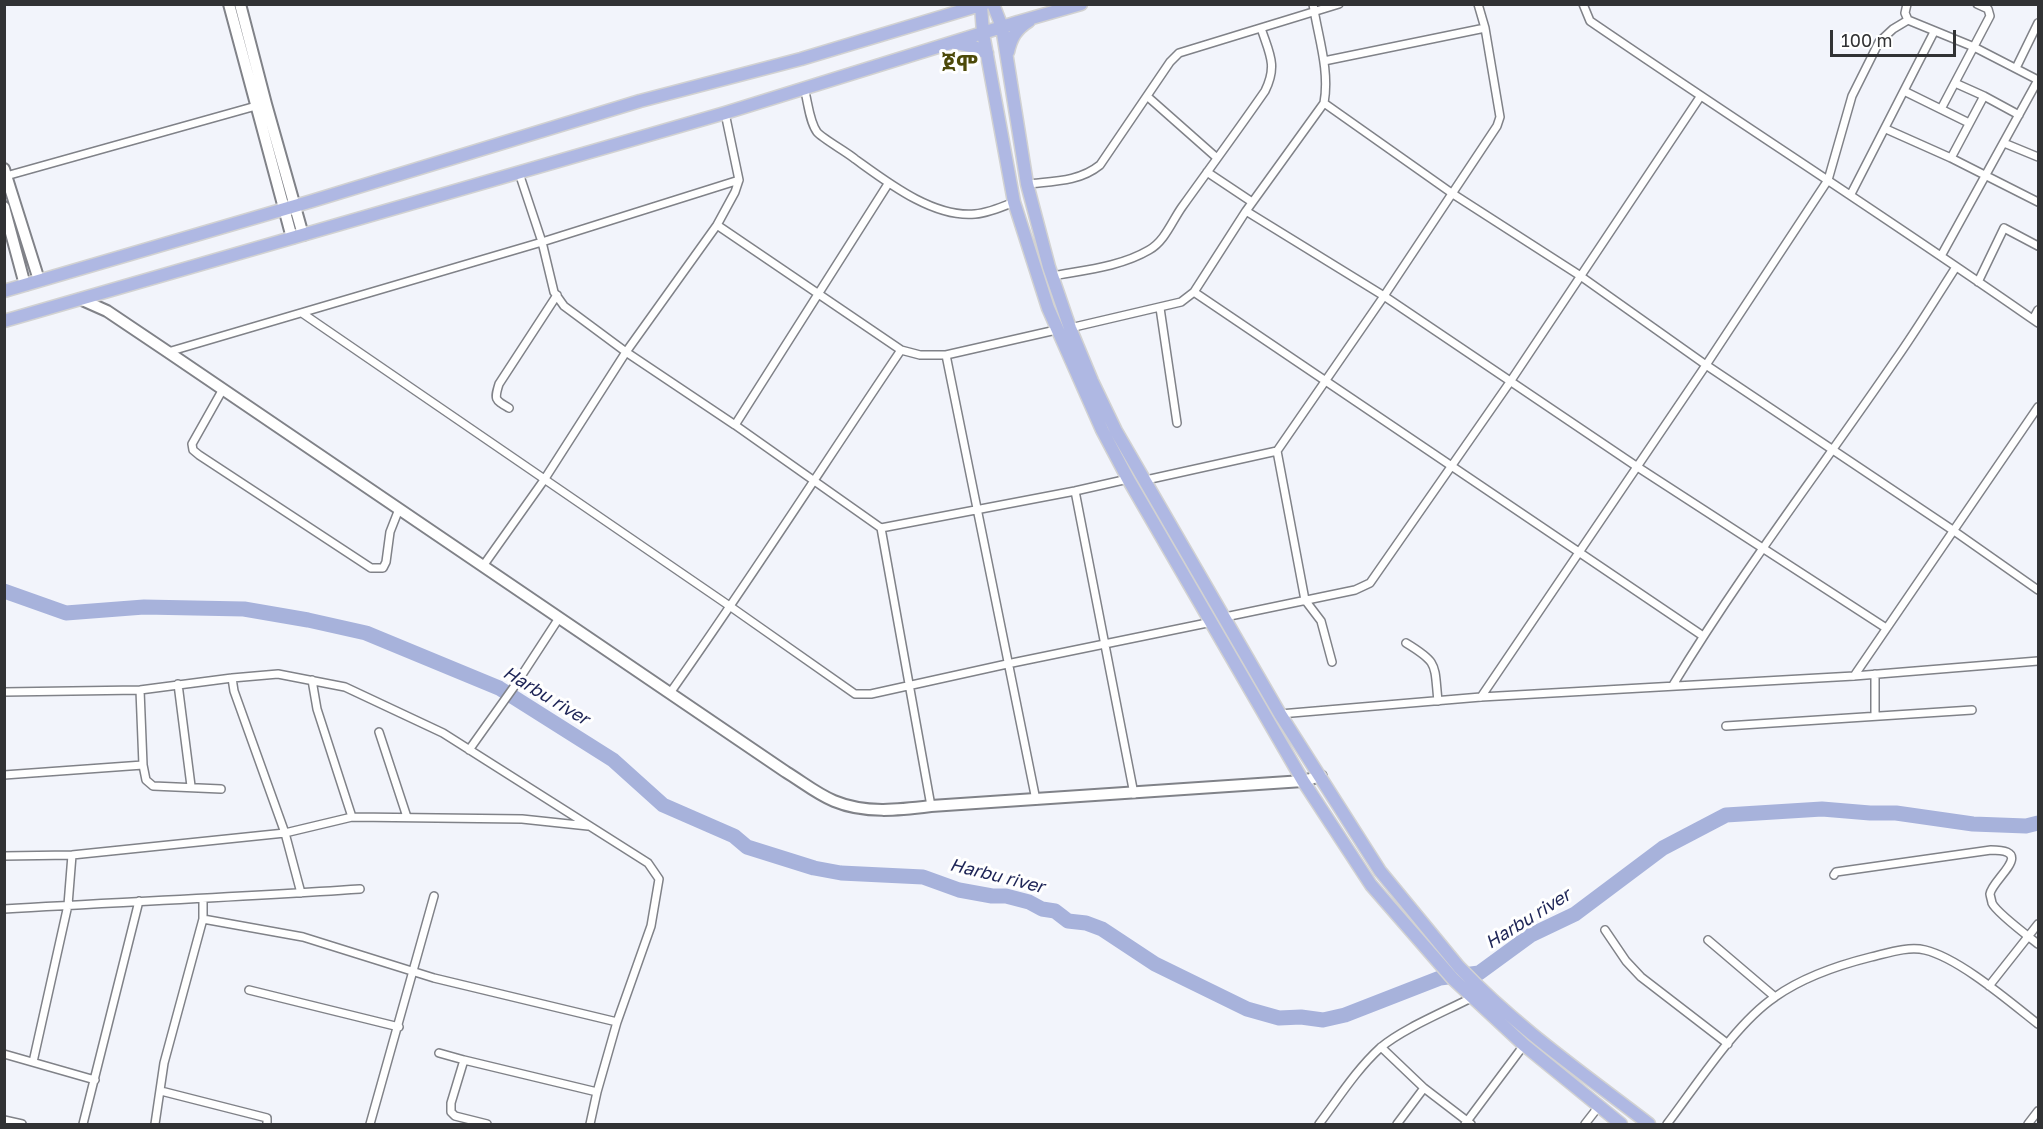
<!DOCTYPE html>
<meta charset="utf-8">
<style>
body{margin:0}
#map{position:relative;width:2043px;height:1129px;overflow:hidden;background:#f2f4fb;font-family:"Golos Text",sans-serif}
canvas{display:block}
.frame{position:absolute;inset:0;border:6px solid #313234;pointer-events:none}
.scale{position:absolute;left:1830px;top:30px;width:126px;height:27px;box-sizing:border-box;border:3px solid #313234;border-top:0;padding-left:8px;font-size:18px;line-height:21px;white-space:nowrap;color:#313234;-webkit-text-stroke:4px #fff;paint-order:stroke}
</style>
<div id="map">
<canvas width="2043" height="1129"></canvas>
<div class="frame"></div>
<div class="scale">100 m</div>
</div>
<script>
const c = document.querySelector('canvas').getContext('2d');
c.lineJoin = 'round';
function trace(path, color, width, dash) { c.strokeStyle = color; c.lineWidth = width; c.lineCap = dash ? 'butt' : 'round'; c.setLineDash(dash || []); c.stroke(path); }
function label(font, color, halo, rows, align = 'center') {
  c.font = font + ' "Golos Text","Noto Sans Ethiopic",sans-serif'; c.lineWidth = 6; c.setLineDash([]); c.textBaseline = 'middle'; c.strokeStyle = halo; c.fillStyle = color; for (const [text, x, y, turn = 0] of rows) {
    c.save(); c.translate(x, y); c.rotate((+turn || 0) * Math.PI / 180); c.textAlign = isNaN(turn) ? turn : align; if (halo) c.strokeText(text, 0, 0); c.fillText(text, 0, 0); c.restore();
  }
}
const river = new Path2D(`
 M4,591L66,613L144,607L244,609L308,620L366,633L499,688L613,760L663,805L734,836L747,847L814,868L841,873L923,877L959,890L992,896H1006L1029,902L1042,909L1055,911L1068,921L1086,923L1102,929L1155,964L1247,1009L1279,1018L1301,1017L1323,1020L1345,1015L1440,978L1479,973L1531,935L1575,914L1663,848L1726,815L1822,809L1870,813H1896L1973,824L2026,826L2038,823`);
const street = new Path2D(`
 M1583,4L1590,21C1739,123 1891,220 2038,323
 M1907,4L1905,13L1908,20L1974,47L2038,80
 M1324,61L1485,28
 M2016,68L2038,23
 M1955,83L1984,96L2019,115
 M804,88C808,101 809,121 817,132C823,139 847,152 855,159C887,182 933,218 975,214C988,213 1002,207 1014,202
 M1904,91L1969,123
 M1148,97L1217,158
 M1324,103L1453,194L1579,275L1706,365L1954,531L2038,590
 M1941,109L1990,16L1988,9L1977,4
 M1886,129L1951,158L2038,202
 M2004,143L2038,157
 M1951,158L1984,96
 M1207,172L1252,202
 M519,173L542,242L739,180
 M6,176L256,106
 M1027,184C1053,181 1079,182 1100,165L1170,62L1179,53L1339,4
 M1851,194L1934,32
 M1246,211L1384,296L1636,466L1886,628
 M717,225L901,350L920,355H946L1056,330
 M1941,256L2038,80
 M1052,276C1084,270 1120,267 1149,250C1165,241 1172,221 1182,207C1210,168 1238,130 1265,91C1278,65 1269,53 1261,28
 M1978,282L2004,228L2038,246
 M1194,292L1703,636
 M1160,308L1177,423
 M302,313L731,607L855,694H871L1007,664L1212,622
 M2033,319L2038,310
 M1070,328L1181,302L1194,292L1246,211L1324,103C1330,70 1318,37 1313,4
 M168,352L542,242L554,292L564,306L626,352L735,425L881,528L1075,491L1128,479
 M946,355L1036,800
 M223,389L192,444L193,450L199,455L371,568H383L386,562L390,532L399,509
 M509,408C495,400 494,400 499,384L557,295
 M735,425L888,184
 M1277,451L1305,600L1321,621L1332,662
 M1146,480L1277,451L1384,296L1497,126L1500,117L1485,28L1478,4
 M1075,491L1134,794
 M881,528L931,806
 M483,566L544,480L626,352L717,225L735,192L739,180L725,113
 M1225,617L1355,590L1370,583L1510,382L1700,97
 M1406,643C1439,663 1434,664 1438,701
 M1854,676L2038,407
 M232,678L234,691L285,833L301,893
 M312,680L317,709L352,817
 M178,684L191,786
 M1673,685C1741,573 1820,470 1894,362C1916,331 1936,298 1956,267
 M4,692L140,690L232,678L278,674L345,687L443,733L648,863L659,879L651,926L617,1022L597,1092L590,1124
 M670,693C750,580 824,464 901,350
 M1481,697L1706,365L1828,180L1852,96L1879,42L1893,29L1908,20
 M1280,714L1481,697L1854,676L2038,661
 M1875,715V674
 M1726,726L1972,710
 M379,732L407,817
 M469,750L516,684L559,618
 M143,765L146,780L153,786L221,789
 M4,775L143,765L140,690
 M4,856L72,855L285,833L352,817L522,819L588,826
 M1834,875L1836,872L1991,850C2037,850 1992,879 1990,894C1990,895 1992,902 1992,903C1996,912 2029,937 2038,944
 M203,899V919
 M4,909C123,902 241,897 360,889
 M1605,930L1626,961L1641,977L1728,1044
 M1708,940L1775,997
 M1989,986L2038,924
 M249,990L399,1027
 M1381,1047L1424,1088L1471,1124
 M439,1053L464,1060
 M4,1054L95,1080
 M33,1062L68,905L72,855
 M161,1091L267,1118V1124
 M4,1120L22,1124
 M83,1124L139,901
 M155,1124L164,1063L203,919L303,937L434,978L617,1022
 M370,1124L434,896
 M487,1124L455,1116L451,1112V1103L464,1060L597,1092
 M1319,1124C1338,1099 1356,1070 1380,1048C1402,1029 1446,1011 1473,997
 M1397,1124L1424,1088
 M1465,1124L1524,1045
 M1585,1124L1599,1106
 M1667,1124C1696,1086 1736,1023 1775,997C1803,977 1839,965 1871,957C1888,953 1908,946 1925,950C1959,958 2010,1002 2038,1024
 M2028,1124L2038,1111`);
const secondary = new Path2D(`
 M229,4L292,238
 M240,4L266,104L303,235
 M4,169L39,280
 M4,207L25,285
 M80,299L107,311L168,352L786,772C801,781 817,794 834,801C865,814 899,810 931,806L1303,781L1321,776`);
const primary = new Path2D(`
 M993,4L1002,27L1027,184L1049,267L1070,328L1092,381L1116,431L1280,714L1380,871L1459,967C1515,1026 1584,1074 1649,1124
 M981,6L983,33L1014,202L1048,308L1102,430L1128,479L1303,781L1371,885L1453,979L1524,1045L1621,1124
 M955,43L974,47L987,53
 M1008,52C1011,38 1016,29 1029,21
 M4,291L312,201L640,101L801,59L984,4
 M4,321L725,113L1018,22L1081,4`);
const waterNames = [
 ["Harbu river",546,696,31],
 ["Harbu river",997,876,14],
 ["Harbu river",1528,919,-32]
];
const districtNames = [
 ["ጀሞ",960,64]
];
trace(river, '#a7b2db', 15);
trace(street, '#808288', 10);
trace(secondary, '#808288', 14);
trace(primary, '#d2d2d2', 15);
trace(street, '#fff', 7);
trace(secondary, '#fff', 10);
trace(primary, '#afb8e3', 12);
label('italic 18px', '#1d2456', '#fff', waterNames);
label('bold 22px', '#4d4a0a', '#fff', districtNames);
</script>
